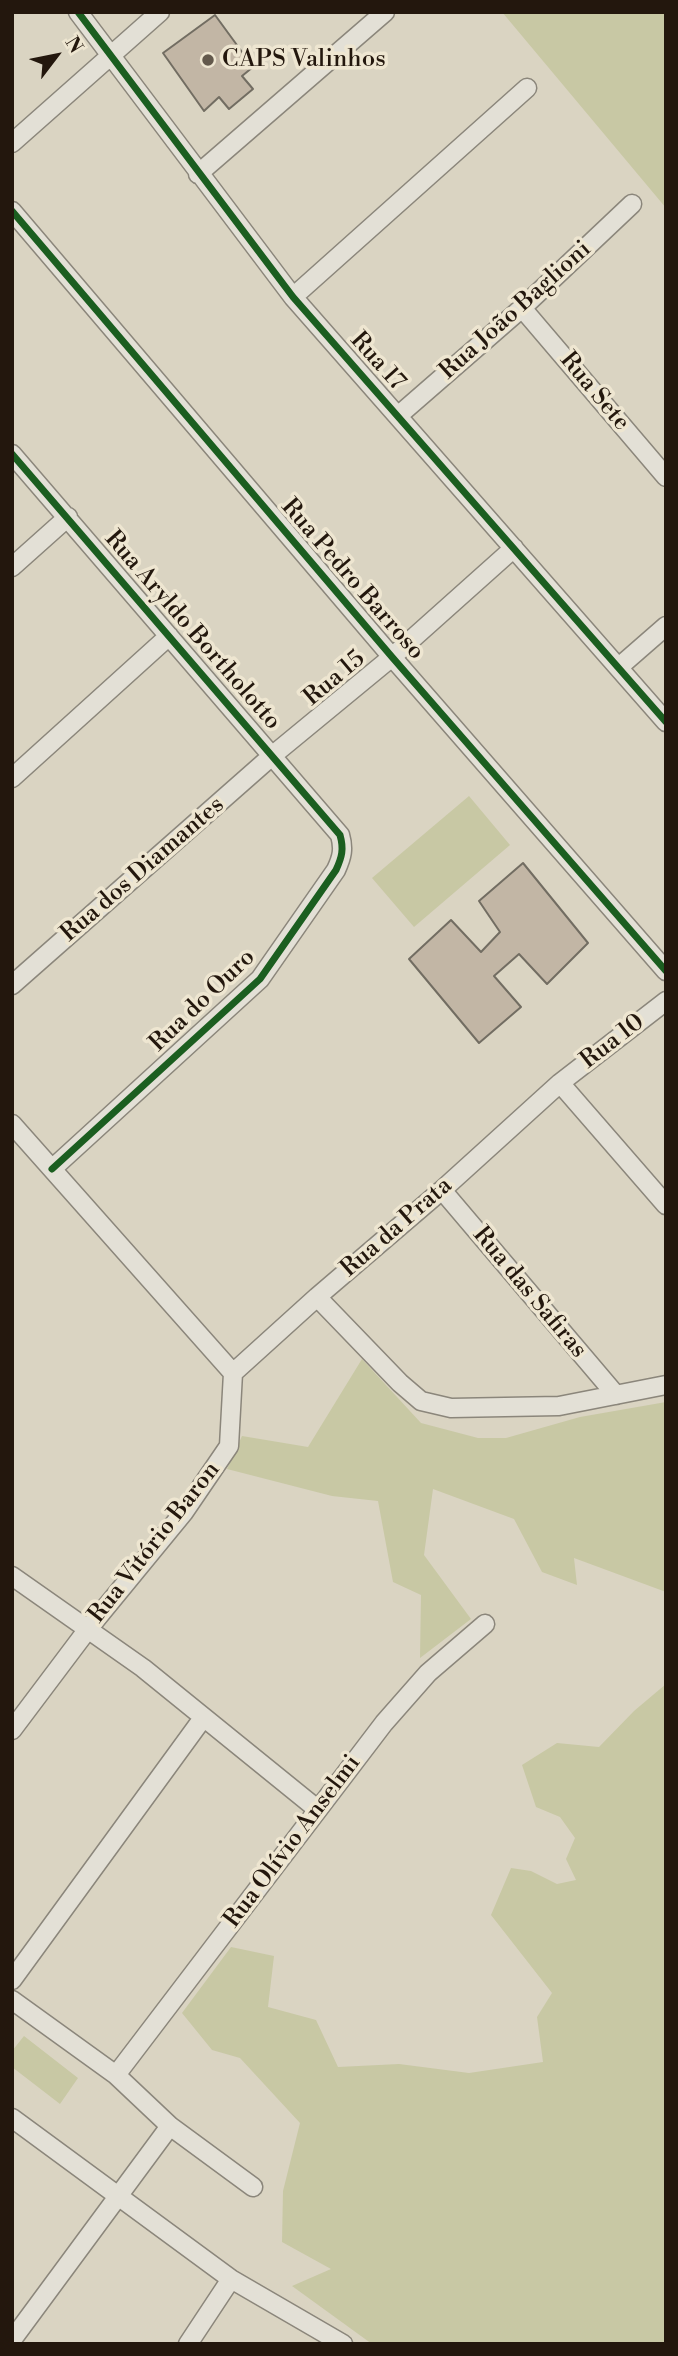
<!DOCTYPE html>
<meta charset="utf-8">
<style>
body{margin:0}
#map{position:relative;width:678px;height:2356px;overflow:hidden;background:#dad4c2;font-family:"Libre Bodoni",serif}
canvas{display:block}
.frame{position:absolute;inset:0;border:14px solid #23170d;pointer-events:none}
.north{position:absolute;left:21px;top:21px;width:70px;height:70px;-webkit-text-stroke:5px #eee6d1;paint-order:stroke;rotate:58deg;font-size:19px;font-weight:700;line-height:28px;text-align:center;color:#23170d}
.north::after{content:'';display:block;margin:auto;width:24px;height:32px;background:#23170d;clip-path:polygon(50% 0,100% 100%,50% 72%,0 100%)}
</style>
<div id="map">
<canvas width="678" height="2356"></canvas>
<div class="frame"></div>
<div class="north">N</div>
</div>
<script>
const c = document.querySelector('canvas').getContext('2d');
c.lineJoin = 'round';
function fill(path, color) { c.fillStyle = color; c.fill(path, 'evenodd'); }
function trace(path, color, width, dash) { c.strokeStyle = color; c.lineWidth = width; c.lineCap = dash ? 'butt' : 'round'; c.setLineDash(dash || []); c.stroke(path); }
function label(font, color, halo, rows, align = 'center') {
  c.font = font + ' "Libre Bodoni",serif'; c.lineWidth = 7; c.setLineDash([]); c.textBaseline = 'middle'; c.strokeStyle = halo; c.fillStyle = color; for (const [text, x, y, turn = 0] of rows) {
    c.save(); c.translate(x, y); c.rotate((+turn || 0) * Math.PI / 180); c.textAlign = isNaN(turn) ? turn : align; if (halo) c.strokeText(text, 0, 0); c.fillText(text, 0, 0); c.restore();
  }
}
const green = new Path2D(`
 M502,12H666V208Z
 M469,796L510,845L414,927L372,878Z
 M362,1359L421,1423L478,1438H506L580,1417L666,1402V1592L574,1558L577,1585L542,1572L514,1519L433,1489L424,1555L471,1619L420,1658L421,1595L393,1582L378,1501L332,1496L227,1469L242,1436L308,1447Z
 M666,1684V2344H372L292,2286L331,2269L282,2242L283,2191L300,2123L240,2058L212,2050L182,2013L231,1947L274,1956L268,2007L316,2020L338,2067L399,2064L469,2073L543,2062L537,2017L552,1993L491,1915L511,1868L531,1871L557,1884L576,1880L566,1859L575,1838L560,1817L536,1807L522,1765L557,1743L599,1747L634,1711Z
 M24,2036L78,2078L60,2104L12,2067V2051Z`);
const building = new Path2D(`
 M215,15L253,67L242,76L253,89L229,109L219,97L204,111L163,53Z
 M523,863L588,943L547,984L519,954L494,976L521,1007L479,1043L409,959L451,920L481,952L500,932L479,901Z`);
const minor = new Path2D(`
 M78,12L293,297L666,722
 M12,143L160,12
 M198,174L385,12
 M12,211L392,657L666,971
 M293,297L527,88
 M522,308L666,477
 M399,415L522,308L632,204
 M12,454L340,835C344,849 342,857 336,870L260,979L52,1169
 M12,567L68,517
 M619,667L666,626
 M12,778L169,636
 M12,985L273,755L392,657L514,548
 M560,1083L666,1205
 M12,1124L233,1373L229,1446L184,1512L88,1629L12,1730
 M442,1190L616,1395
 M317,1297L400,1383L421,1401L451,1408L559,1406L666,1385
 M233,1373L317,1297L442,1190L560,1083L666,1001
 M12,1576L143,1668L317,1809
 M12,1980L203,1718
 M12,2000L116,2075L170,2126L253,2187
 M116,2075L384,1723L428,1673L485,1624
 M12,2118L231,2279L343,2344
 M12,2340L170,2126
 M188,2344L231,2279`);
const cycleway = new Path2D(`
 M78,12L293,297L666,722
 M12,211L392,657L666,971
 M12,454L340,835C344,849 342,857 336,870L260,979L52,1169`);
const markers = [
 [208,60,7,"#63594c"]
];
const poiNames = [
 ["CAPS Valinhos",222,60]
];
const streetNames = [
 ["Rua João Baglioni",516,311,-42],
 ["Rua 17",377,362,48],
 ["Rua Sete",594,392,50],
 ["Rua Pedro Barroso",352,580,49],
 ["Rua Aryldo Bortholotto",192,631,49],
 ["Rua 15",335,679,-40],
 ["Rua dos Diamantes",143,870,-41],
 ["Rua do Ouro",203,1001,-44],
 ["Rua 10",613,1042,-38],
 ["Rua da Prata",397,1228,-41],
 ["Rua das Safiras",529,1293,50],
 ["Rua Vitório Baron",155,1543,-52],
 ["Rua Olívio Anselmi",293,1842,-53]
];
fill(green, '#c8c8a4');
fill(building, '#c2b6a5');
trace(building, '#726d62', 2);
trace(minor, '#8b867b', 21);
trace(minor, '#e3e0d6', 18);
trace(cycleway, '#1b5e20', 7);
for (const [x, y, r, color] of markers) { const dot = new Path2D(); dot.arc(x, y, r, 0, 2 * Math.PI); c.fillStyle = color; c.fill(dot); trace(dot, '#eee6d1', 2.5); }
label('24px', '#23170d', '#eee6d1', poiNames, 'left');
label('24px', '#23170d', '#eee6d1', streetNames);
</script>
